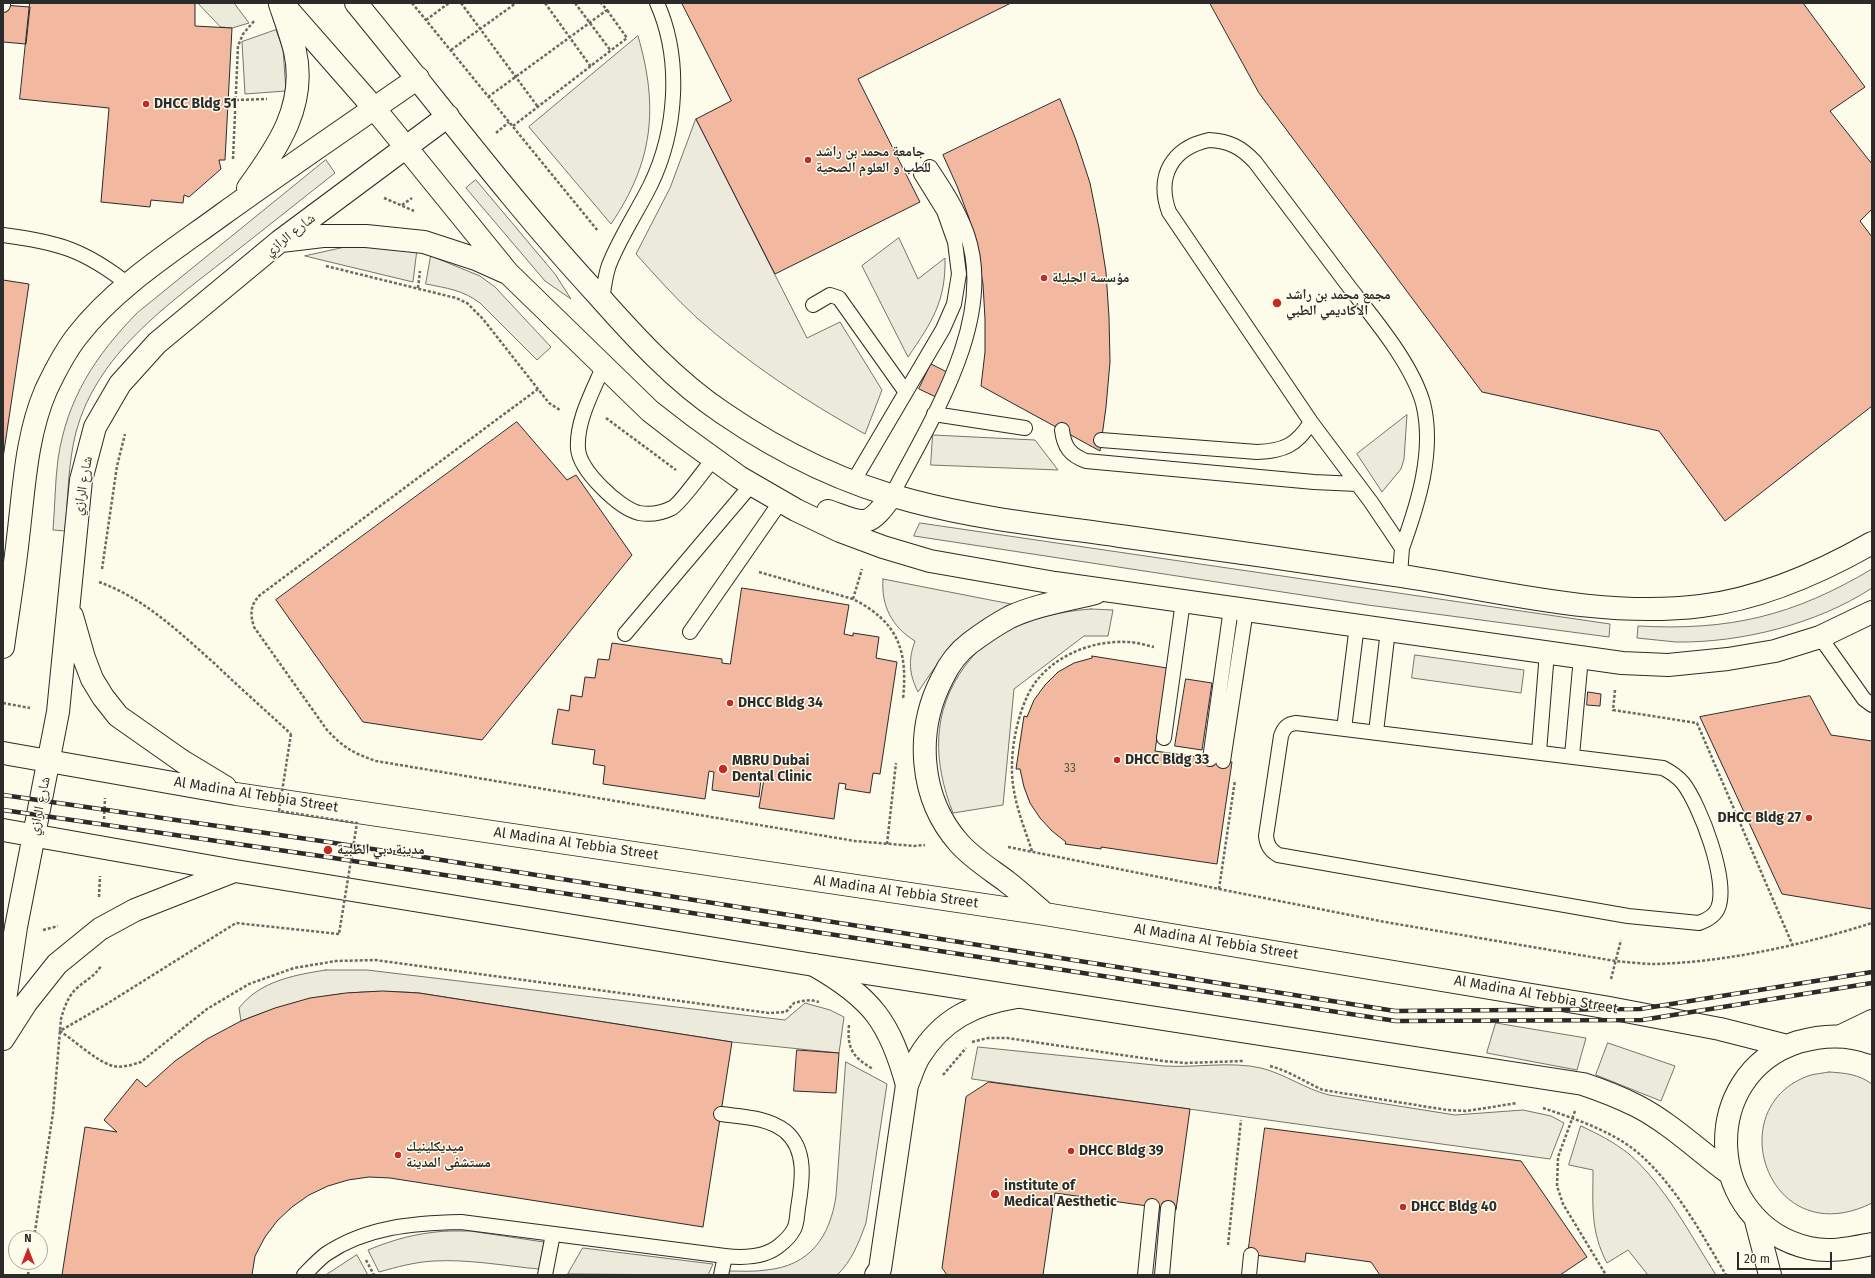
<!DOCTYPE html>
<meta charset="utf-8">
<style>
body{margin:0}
#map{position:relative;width:1875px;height:1278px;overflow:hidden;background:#fdfbea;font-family:"Fira Sans",sans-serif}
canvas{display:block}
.frame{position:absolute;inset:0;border:4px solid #2b2b2b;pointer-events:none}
.north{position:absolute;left:8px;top:1230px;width:40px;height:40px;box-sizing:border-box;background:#fdfbea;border:1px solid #a9a89e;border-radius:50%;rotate:0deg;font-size:11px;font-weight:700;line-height:16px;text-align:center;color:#2b2b2b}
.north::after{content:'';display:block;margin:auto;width:14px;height:18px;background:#c62828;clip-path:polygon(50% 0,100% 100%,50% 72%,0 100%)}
.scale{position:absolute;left:1737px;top:1252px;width:95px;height:18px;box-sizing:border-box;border:2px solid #2b2b2b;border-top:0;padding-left:5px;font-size:12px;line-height:14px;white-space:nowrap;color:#2b2b2b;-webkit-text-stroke:3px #fdfbea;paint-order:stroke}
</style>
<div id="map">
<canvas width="1875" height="1278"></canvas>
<div class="frame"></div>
<div class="north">N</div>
<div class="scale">20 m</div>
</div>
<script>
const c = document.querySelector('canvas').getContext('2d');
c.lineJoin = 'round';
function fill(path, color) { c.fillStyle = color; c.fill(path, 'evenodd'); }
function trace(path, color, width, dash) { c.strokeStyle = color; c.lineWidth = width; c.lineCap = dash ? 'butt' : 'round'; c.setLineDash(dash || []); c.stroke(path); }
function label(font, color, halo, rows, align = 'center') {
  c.font = font + ' "Fira Sans","Noto Naskh Arabic",sans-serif'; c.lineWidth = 3; c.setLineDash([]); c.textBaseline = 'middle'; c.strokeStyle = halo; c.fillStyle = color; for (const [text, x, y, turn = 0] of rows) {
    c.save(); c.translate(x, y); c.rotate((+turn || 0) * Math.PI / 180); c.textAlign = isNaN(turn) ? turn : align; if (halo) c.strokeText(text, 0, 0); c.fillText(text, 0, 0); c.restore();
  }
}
const green = new Path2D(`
 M198,3H234L249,23L232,28L221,27Z
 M276,30L283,49L286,91L245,94L242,42Z
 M638,36C659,108 653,162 611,224L529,127Z
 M696,119L807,338L840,322L882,390L865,434C805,401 748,363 697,318C675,298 656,276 636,254L670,188Z
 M326,160L335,173C298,202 262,231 226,259C166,306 97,354 76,432C68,463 68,498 65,531L53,530C55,506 55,482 58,459C67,399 95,356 137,313Z
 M476,180L555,274L571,299L545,281L466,188Z
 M899,238L918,279L945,258C946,301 932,322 908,357L862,266Z
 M350,246L417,249L413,282L305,256Z
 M431,256L480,276L495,287L551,347L537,360L480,303C463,290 446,288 426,284Z
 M1407,415L1404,459L1401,469L1382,492L1357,454Z
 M933,435L1035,440L1058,470L931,465Z
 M920,523L1610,624L1609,637L1368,605L914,536Z
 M1872,569V588C1817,624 1741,643 1676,642C1663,641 1650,639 1637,638L1638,626C1730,631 1793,616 1872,569Z
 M883,579L1016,605L949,650L933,670L918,692C909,674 908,660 915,641C892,627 881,606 883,579Z
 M1091,609L1113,610L1108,636H1084L1014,689L1003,805L953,813C933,762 931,712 965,666C972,657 979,648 988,642C1018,620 1055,612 1091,609Z
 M1415,655L1524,670L1521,693L1412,678Z
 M326,970H367L785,1020L805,1003L830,1010L844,1017L839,1053L732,1042L419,993C351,988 304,996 241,1021L239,1008C260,981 294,975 326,970Z
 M1496,1023L1586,1038L1577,1070L1487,1053Z
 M1608,1043L1675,1066L1661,1101L1596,1075Z
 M978,1047L1164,1066C1196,1068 1230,1061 1261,1068C1285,1074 1305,1089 1329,1095L1455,1115L1523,1110L1551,1116L1564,1123L1550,1159L972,1079Z
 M846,1062L887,1084L866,1223C859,1242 852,1261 837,1275H729V1271C742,1271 754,1272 766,1270C810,1266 830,1237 836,1196Z
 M1829,1072C1845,1073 1858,1074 1872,1084V1203C1768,1255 1718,1105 1811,1075C1816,1074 1823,1073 1829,1072Z
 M1581,1126C1598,1134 1614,1142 1629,1154C1664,1184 1691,1236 1716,1275H1648L1628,1250L1607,1263C1590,1231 1593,1204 1593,1170L1569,1165Z
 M447,1231H470L544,1242L539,1269C505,1266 469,1259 434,1261C415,1262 397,1267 379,1272L368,1250C395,1239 417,1233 447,1231Z
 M583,1248L713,1264L708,1275L568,1274Z
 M357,1255L368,1275H326Z`);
const building = new Path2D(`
 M30,3H195V26L232,28L225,160H219L221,169L189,197L184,195L183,203L151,200L150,207L101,202L109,108L20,99Z
 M682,3H1011L858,79L920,202L775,274L696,119L731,101Z
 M1210,3H1803L1865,87L1830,111L1872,164V209L1860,221L1872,237V406L1725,521L1659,431L1482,392L1259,93Z
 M3,5L30,7L26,44L3,42Z
 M1060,99L1076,140L1090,183L1099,228L1106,272L1109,317L1110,362L1106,407L1100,451L981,386L985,352V319L983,284L977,251L969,218L957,186L943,155Z
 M3,280L29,284L3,458Z
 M931,364L947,372L936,397L919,389Z
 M517,422L567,480L576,475L632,555L482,740L363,722L276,600Z
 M742,588L849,605L844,634L853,636V633L879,637L876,658L897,662L880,774L873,773L870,793L845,789L846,784L839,783L834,819L759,808L764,779H761L759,797L712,790L714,772L709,771L705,799L603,784L605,766L593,764L595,750L552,744L558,709L569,711L571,695L582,697L585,677L595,678L598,659L609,660L612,643L722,659V663L730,664Z
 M1092,656L1167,668L1155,751L1232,762L1217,864L1101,847V849L1065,844L1066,842L1052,831L1040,818L1030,803L1024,787L1020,769H1016L1024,716L1027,717L1034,700L1045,685L1058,672L1074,663L1092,658Z
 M1186,679L1212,683L1202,750L1175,746Z
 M1588,692L1601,694L1600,706L1587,705Z
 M1810,696L1831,735L1872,741V909L1782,894L1700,717Z
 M383,991L419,993L732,1042L703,1227L390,1178L369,1177L348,1180L328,1186L309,1195L292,1207L277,1221L265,1237L255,1256L252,1275H62L85,1127L117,1132L104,1120L137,1079L146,1087L175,1061L207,1039L241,1021L275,1008L310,998L346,993Z
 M797,1050L839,1053L836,1093L794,1091Z
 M989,1082L1190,1109L1176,1210L1055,1193L1043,1275H947L942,1268L966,1097Z
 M1265,1128L1521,1161L1587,1257L1560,1275H1380L1371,1262L1306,1253L1305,1262L1248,1254Z`);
const path = new Path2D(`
 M412,3L598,231
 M461,3L538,107
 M545,3L591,67
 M575,3L611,51
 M426,20L449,3
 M451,50L516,3
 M488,97L607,10L601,3
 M236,100L267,99
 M513,126L627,38L607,10
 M496,133L509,122
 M233,159L238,46L243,34L255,20
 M384,198L414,211
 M402,205L412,198
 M326,266L456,298L467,303L483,319L549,403L560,410
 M418,288L420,271
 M538,389L260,595C250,605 250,614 254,627L327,730C344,748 353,753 376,761L855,841L914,846L925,845
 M606,418L676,470
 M102,569L117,466L125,434
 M759,572L853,599C898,622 908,650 903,699
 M99,582C144,598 179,632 214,663C239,687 265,710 291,734
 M853,599L862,569
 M1615,690L1613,710L1697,723L1793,946
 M3,703L30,708
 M104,819L105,798
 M887,844L896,763
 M1008,847L1385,922L1615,961C1628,962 1642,964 1655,964C1728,962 1802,945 1872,923
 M1032,851C1023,824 1011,795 1012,766C1012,742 1019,710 1031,689C1050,657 1091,640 1127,642C1136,642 1145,645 1154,647
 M1219,889L1235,780
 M99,897L100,876
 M43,930L58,926
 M339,934L236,923L105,1005L60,1031C75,1041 94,1059 110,1065C120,1069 131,1065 141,1062L207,1009L249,984L294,968L336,961L375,960L769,1013L786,1012L794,1003L802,1001L811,1000L819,1002
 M1611,979L1621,940
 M849,1025C847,1048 852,1057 873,1069
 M972,1042L988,1038H1007L1163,1061L1185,1063L1243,1061
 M1270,1066C1289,1071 1305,1082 1323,1090L1447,1110L1467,1111L1517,1103
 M943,1075L966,1048
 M1543,1108C1578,1120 1619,1133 1646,1160C1679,1192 1703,1236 1726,1275
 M1575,1111L1558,1157L1557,1186L1563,1204L1606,1275
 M34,1238L53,1113L61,1019C64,1008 68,996 77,988C86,980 95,976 101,966
 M1228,1245L1241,1120
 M366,1260L374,1275
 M28,1275L30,1262`);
const lane = new Path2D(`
 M3,5V3
 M1209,140C1229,141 1241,147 1255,162C1287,204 1318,246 1350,288C1375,320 1412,364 1423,403C1435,451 1418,504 1402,548L1371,502L1311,422L1169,212C1156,176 1172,148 1209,140Z
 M3,235C58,242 85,250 129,285
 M602,300C604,288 605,276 609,265C620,237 637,212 650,186C677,131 682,59 657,3
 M813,305L830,295L839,298L905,391
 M604,365C593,391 576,421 578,449C580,471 619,508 639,513C650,515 662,513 672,508C679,505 706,468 713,459
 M934,414L1025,428
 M1062,430C1064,447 1070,455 1086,461L1314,482L1357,484
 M1101,440L1257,452C1284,451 1297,445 1311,422
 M853,482L943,329L954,304L959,274L955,242L944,211L921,174
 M892,495C930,421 997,320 967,234C958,209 944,188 930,167
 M1400,575L1402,548
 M690,632L781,501
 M625,634L752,484
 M1820,637L1864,699L1872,705
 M1296,723L1663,768C1671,772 1677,776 1683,783C1700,805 1729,881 1718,908C1715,916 1707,920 1699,923L1628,916L1278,855C1270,850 1267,845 1266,836L1281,736C1284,727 1288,724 1296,723Z
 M1344,729L1357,625
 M1376,732L1388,630
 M1164,738L1183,601
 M1539,752L1547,652
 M1572,756L1581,657
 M1210,759L1231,608
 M1223,761L1246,610
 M304,1275C311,1268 318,1260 326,1254C366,1227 413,1223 461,1222L725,1256C743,1258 765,1258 780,1245C785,1241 791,1235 794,1229C797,1224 797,1215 798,1208C802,1183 808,1150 785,1131C767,1117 743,1117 721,1114
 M545,1275L553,1234
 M721,1275L725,1256
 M1145,1275L1152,1206
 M1162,1275L1168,1208
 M1249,1275L1251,1255`);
const street = new Path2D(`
 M814,965C872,998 890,1022 907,1085
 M876,1275L880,1269L907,1085C911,1076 914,1065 919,1057C942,1019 974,1004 1017,997`);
const secondary = new Path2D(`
 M282,3L374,108L508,273L650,411L681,435L739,477L796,510L840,531L883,547L930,561L987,571L1055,583L1622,663L1668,665L1728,659L1775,651L1820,637L1872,612
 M356,3C436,100 511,201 596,293C634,336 675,381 723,413C780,452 845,484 912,501C980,519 1050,526 1120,536C1209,548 1299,561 1388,574C1490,588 1597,619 1701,606C1759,599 1821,572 1872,543
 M248,188C278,147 307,105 295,51C291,35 285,19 280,4
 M281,241L323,236H366L424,242L476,259L505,272
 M828,511C865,524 867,530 892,495
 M72,616L84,658L92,679L103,697L118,716L182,761L225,787
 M3,647C8,611 14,575 18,538C24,489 26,436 46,390C55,371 65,351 78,335C115,287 174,250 223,214C287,168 353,123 418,78
 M3,753L236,794L1045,914L1604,1007L1720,1029L1787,1046
 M3,830L235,871L814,965L1583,1084C1601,1090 1619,1097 1637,1106C1670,1123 1699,1151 1729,1173
 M1045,914C1032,903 1019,891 1006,881C990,869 972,858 959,843C919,798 915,731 942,679C948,666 958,652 970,643C982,634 997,624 1010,617C1036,605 1067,600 1095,593
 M3,1013L16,927L58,712L81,480L95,427L120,384L157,343L280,241L448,116
 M1841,1036L1872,1021
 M3,1039L26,1003L57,964L100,929L135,910L234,871
 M1872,1043C1848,1034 1822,1035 1798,1042C1696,1075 1705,1224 1809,1248C1830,1253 1851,1248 1872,1244
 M1755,1217L1770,1275`);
const rail = new Path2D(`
 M3,795L328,842L1395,1011L1640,1009L1872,972
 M3,810L327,857L1396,1021L1642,1020L1872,983`);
const pathBridge = new Path2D(`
 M291,734L279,811L357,823L339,934`);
const markers = [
 [146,104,4,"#c62828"],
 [808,160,4,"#c62828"],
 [1044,278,4,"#c62828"],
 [1277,303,5,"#c62828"],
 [730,703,4,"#c62828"],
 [1117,760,4,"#c62828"],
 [723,769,5,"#c62828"],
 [1809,818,4,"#c62828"],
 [328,850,5,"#c62828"],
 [1071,1151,4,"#c62828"],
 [398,1155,4,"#c62828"],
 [995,1194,5,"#c62828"],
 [1403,1207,4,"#c62828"]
];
const numberNames = [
 ["33",1070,769]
];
const poiNames = [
 ["DHCC Bldg 51",154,104],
 ["جامعة محمد بن راشد",816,152],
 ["للطب و العلوم الصحية",816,168],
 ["مؤسسة الجليلة",1052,278],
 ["مجمع محمد بن راشد",1286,295],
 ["الأكاديمي الطبي",1286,311],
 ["DHCC Bldg 34",738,703],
 ["DHCC Bldg 33",1125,760],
 ["MBRU Dubai",732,761],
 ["Dental Clinic",732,777],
 ["DHCC Bldg 27",1801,818,"right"],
 ["مدينة دبي الطبية",337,850],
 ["ميديكلينيك",406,1147],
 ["مستشفى المدينة",406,1163],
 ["DHCC Bldg 39",1079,1151],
 ["institute of",1004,1186],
 ["Medical Aesthetic",1004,1202],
 ["DHCC Bldg 40",1411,1207]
];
const streetNames = [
 ["شارع الرازي",290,235,-38],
 ["شارع الرازي",83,486,-80],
 ["Al Madina Al Tebbia Street",256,795,9],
 ["شارع الرازي",40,806,-78],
 ["Al Madina Al Tebbia Street",576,844,8],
 ["Al Madina Al Tebbia Street",896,892,8],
 ["Al Madina Al Tebbia Street",1216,942,9],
 ["Al Madina Al Tebbia Street",1536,995,10]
];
fill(green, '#ecebdb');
trace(green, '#74746e', 1);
fill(building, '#f2b8a0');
trace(building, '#2b2b2b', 1);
trace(lane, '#2b2b2b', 16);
trace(street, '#2b2b2b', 24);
trace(secondary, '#2b2b2b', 24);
trace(path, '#6a6964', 2.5, [3, 2]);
trace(lane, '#fdfbea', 14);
trace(street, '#fdfbea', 22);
trace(secondary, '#fdfbea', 22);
trace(rail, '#2b2b2b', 4.5);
trace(rail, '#fdfbea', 3, [9]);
trace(pathBridge, '#6a6964', 2.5, [3, 2]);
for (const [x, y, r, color] of markers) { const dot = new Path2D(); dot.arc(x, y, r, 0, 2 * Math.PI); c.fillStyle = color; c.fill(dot); trace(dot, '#fdfbea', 1.5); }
label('12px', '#5d4e48', null, numberNames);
label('bold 14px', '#2b2b2b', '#fdfbea', poiNames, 'left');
label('14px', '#2b2b2b', '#fdfbea', streetNames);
</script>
